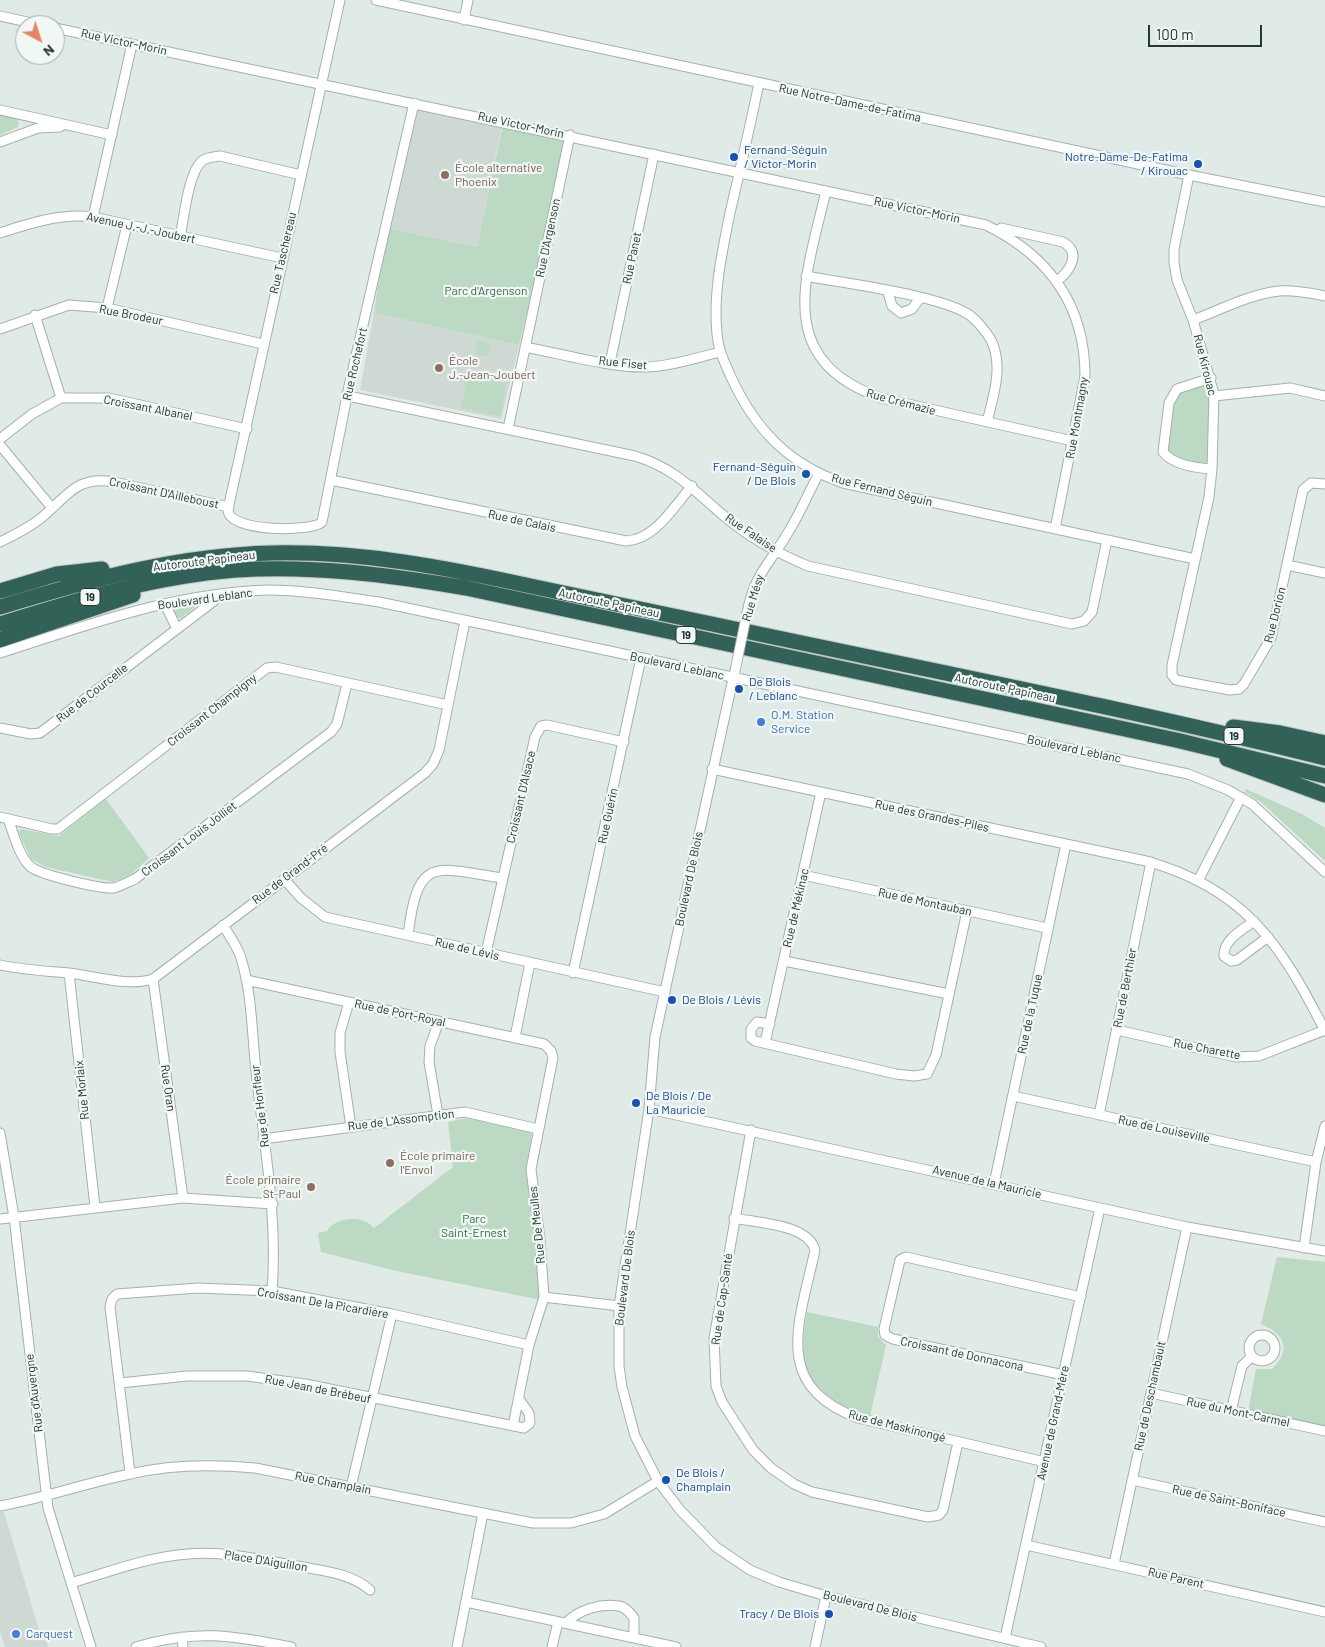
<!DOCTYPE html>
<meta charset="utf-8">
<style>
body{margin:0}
#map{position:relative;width:1325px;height:1647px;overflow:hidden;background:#e0eae6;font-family:Barlow,sans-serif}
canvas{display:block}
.north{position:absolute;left:15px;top:15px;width:50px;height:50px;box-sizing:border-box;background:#f0f7f4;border:1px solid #9eaba6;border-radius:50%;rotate:140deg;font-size:14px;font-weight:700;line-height:20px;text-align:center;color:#233832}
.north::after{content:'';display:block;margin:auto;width:18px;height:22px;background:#e38565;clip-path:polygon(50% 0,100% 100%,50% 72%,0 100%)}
.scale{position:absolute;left:1148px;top:25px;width:114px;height:22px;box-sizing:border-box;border:2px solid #233832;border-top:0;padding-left:6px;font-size:15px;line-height:18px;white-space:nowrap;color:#233832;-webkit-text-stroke:4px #f0f7f4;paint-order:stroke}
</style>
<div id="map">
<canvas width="1325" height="1647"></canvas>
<div class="north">N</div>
<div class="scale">100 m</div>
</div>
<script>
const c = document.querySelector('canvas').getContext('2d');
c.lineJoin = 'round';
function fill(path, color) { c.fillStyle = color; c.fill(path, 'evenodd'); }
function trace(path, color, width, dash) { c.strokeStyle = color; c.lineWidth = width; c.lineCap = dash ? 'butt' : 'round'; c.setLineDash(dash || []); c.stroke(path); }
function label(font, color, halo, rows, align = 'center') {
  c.font = font + ' Barlow,sans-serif'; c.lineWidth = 4.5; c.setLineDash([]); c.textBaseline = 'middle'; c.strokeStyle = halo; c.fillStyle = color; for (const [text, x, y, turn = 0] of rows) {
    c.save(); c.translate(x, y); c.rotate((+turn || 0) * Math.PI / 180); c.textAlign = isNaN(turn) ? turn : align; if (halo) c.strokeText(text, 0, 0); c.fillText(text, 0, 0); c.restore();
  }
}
const built = new Path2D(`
 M414,103L503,121L477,247L386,228Z
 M374,313L519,345L501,419L360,390Z
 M0,1512H4L39,1630L44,1631L48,1647H5L0,1632Z`);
const green = new Path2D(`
 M0,114L16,117L19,123L18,127L0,135Z
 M503,125L569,136L519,345L374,313L386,228L477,247Z
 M478,341L491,344L488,356L475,354Z
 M468,376L506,384L500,416L461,408Z
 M1211,378L1212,469L1199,468L1163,452L1177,389Z
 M195,602L199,604L181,618H177L173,610L174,607Z
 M1246,789L1302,814L1325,828V861L1262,803L1245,792Z
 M106,799L149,858L128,877L113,882L46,867L31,859L19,833L20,829L59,836Z
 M468,1118L528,1131L532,1134L526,1166L541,1300L401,1272L321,1252L318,1233L327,1231C336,1216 364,1215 374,1228L453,1167L448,1122Z
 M1277,1257L1325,1262V1427L1248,1412L1256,1369H1272C1292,1350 1285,1334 1261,1324Z
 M807,1312L878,1327V1337L886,1345L870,1416C809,1400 796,1373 807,1312Z`);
const street = new Path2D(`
 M340,0L228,509C227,533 314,532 322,522L349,386L414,103
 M376,0L1189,175L1325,202
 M0,16L41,25
 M464,20L468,0
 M55,28L986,225C1049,256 1085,304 1085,376L1055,529
 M759,83C750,127 740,170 730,213C722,252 713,293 717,334C718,350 725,363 731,377C755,429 788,464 843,483L1195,559
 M0,110L112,135
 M0,142L38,128L60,127
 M1189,175L1174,249V263L1177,280L1193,320L1214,394L1212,469L1209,497L1172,665V675L1176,680L1230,690L1239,689L1244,684L1271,638L1303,490L1311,483L1325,484
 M826,191C806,277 772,359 881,398L1073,441
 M93,217L132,44
 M1001,228L1063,242C1082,253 1070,271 1057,281
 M0,233C30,223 62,213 93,217L282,258
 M180,237C184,219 188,173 202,161C207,157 214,157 220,156L301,175
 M806,276C842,283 948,296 972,317C978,322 987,333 991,340C1004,366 993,397 987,422
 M888,292L892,306L901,313L912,309L920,298
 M107,308L127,225
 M35,315L61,398
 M1193,320C1220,310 1250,294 1279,291C1294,290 1310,293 1325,296
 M0,329L69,305L107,308L263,344
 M525,347C563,354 610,368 648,367C672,366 696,358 720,352
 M610,363L654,154
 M1211,378L1177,389L1169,403L1163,452C1173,465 1196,468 1212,469
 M348,396L635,456C681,470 699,497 735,525C757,542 782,555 808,566L1072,624L1084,621L1092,612L1107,540
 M1214,396L1290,388L1325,396
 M508,429L570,135
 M0,439L32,414L61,398H109L247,429
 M0,445L52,508
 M331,480L626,541C656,539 673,507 692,486
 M0,542C14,535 29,528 41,518C67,497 76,475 114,482L229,507
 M1287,565L1325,573
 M165,604L177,629
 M747,613C755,572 770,564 789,531C800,513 809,492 819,473
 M0,653C88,625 176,592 270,590C306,590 343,597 379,602L1188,774L1228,790L1252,804L1325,872
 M734,674L655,1037L649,1109L619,1306V1366L622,1387L635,1436L658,1481L680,1510L716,1547L750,1570L779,1582L826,1596L1041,1647
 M0,728L31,734L40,733L214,601L215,595
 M712,769L1146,861C1244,888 1281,944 1325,1031
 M0,817L52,829H58L267,668L276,667L448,705
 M8,819C14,834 19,857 31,867C41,875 100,889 113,888C120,887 128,882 135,879L331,732L337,724L347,684
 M803,875L1047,928
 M284,879L301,898L325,917L665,992
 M1199,879L1241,797
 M1254,921C1242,930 1223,940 1224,956L1231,961L1237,960L1268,937
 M223,925C229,935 236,945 240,955C252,991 252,1034 256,1072C264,1145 278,1217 272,1291
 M408,935C418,856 433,867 502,878
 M486,953L535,737L541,726L547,725L624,742
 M784,961L949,994
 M0,965C23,970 45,971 69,973C95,976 127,987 153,979L425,773L433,764L439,750L465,621
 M69,973L95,1207
 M573,973L641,658
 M153,979L183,1198
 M246,980L544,1044L551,1051L553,1058L531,1169L540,1240L544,1297L529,1345L513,1426
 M349,1002L340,1033V1052L351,1127
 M770,1024L757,1022L751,1029V1038L755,1041L896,1074L914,1076L927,1074L936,1055L967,911
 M1117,1030L1236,1057L1259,1056L1325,1030
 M515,1037L530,963
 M765,1043L821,792
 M1013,1096L1316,1162
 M649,1109L1187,1227L1325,1251
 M438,1115L429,1062L430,1046L439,1021
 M1099,1115L1151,862
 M751,1130L714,1338L716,1386L722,1402L753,1450L771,1468L794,1484L812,1492L928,1517L939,1515L943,1510L958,1442
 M0,1133L14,1217L48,1508L91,1647
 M263,1139L465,1112L538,1129
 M994,1184L1066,844
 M734,1218C757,1223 808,1224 815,1250C800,1321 770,1386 858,1418L1045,1462
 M0,1219L183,1198L273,1204
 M1304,1248L1316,1162L1325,1126
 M544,1297L619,1306
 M1249 1348a13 13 0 1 1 26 0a13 13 0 1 1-26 0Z
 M1064,1375L893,1339L885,1335L884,1329L900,1260L906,1257L1081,1297
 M120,1383L187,1376H247L305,1384L524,1428L530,1423L529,1413L519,1399
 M1151,1393L1325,1431
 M1231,1411L1242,1366L1252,1356
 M130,1473L110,1307L112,1299L117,1294L198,1288L272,1291L392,1314L529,1345
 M1132,1480L1325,1522
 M351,1487L392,1314
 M0,1506C44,1498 86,1483 130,1474C172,1464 212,1464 255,1468L533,1523H571L604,1514L658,1481
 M1026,1545L1325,1612
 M1114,1564L1187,1227
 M71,1583C106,1573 142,1559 178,1555C220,1549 262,1560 303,1567C325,1571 352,1574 370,1590
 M466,1602L676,1647
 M566,1623C578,1610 600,1603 619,1606C626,1607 630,1613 634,1618V1638
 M182,1637L183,1647
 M1005,1638L1100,1208
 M136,1647C194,1629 232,1635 291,1647
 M457,1647L483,1513
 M552,1647L558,1622
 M815,1647L826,1596`);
const highway = new Path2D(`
 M0,591L57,574L102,569
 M0,607C89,580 178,555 272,553C362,551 448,568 535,587C592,599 650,611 707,623C913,667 1121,707 1325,758
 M0,624C77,600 155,576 236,570C314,565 390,575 466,588L1176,740L1325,776
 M0,640L133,595
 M1233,727L1280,733L1325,743
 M1227,759L1325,795`);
const streetBridge = new Path2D(`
 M735,671L747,613`);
const markers = [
 [734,157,5,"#1a4fb4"],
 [1198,164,5,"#1a4fb4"],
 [445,175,5,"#8d6e63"],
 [439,368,5,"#8d6e63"],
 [806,474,5,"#1a4fb4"],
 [739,689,5,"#1a4fb4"],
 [761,722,5,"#3f7fe0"],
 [672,1000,5,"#1a4fb4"],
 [636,1103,5,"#1a4fb4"],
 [390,1163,5,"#8d6e63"],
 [311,1187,5,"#8d6e63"],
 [666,1480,5,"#1a4fb4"],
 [829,1614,5,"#1a4fb4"],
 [16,1634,5,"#3f7fe0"]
];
const shields = [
 [90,597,20],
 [686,635,20],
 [1234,736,20]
];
const shieldNames = [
 ["19",90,597],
 ["19",686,635],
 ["19",1234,736]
];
const streetNames = [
 ["Rue Victor-Morin",124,42,12],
 ["Rue Notre-Dame-de-Fatima",850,103,12],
 ["Rue Victor-Morin",521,125,12],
 ["Rue Victor-Morin",917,210,12],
 ["Avenue J.-J.-Joubert",141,228,12],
 ["Rue D'Argenson",548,238,-78],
 ["Rue Taschereau",283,253,-77],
 ["Rue Panet",632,258,-78],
 ["Rue Brodeur",131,315,11],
 ["Rue Fiset",623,363,6],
 ["Rue Rochefort",355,364,-77],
 ["Rue Kirouac",1205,365,76],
 ["Rue Crémazie",901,402,15],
 ["Croissant Albanel",148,408,11],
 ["Rue Montmagny",1077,418,-80],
 ["Rue Fernand Séguin",882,490,14],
 ["Croissant D'Ailleboust",164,493,12],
 ["Rue de Calais",522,521,12],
 ["Rue Falaise",751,533,34],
 ["Autoroute Papineau",204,561,-7],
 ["Rue Mésy",753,598,-73],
 ["Boulevard Leblanc",205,599,-8],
 ["Autoroute Papineau",609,603,12],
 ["Rue Dorion",1275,615,-76],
 ["Boulevard Leblanc",677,666,12],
 ["Autoroute Papineau",1005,688,12],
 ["Rue de Courcelle",92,693,-38],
 ["Croissant Champigny",212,710,-38],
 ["Boulevard Leblanc",1074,749,12],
 ["Croissant D'Alsace",521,797,-77],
 ["Rue Guérin",608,816,-78],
 ["Rue des Grandes-Piles",932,816,12],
 ["Croissant Louis Jolliet",189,839,-37],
 ["Rue de Grand-Pré",290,874,-37],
 ["Boulevard De Blois",689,879,-78],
 ["Rue de Montauban",925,902,12],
 ["Rue de Mékinac",796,908,-77],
 ["Rue de Lévis",467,949,13],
 ["Rue de Berthier",1125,988,-79],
 ["Rue de Port-Royal",400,1013,12],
 ["Rue de la Tuque",1030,1014,-78],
 ["Rue Charette",1207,1049,11],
 ["Rue Oran",168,1088,82],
 ["Rue Morlaix",82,1090,-96],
 ["Rue de Honfleur",260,1106,-97],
 ["Rue de L'Assomption",401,1120,-7],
 ["Rue de Louiseville",1164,1129,12],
 ["Avenue de la Mauricie",987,1182,13],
 ["Rue De Meulles",537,1225,-96],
 ["Boulevard De Blois",625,1278,-83],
 ["Rue de Cap-Santé",722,1299,-82],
 ["Croissant De la Picardière",323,1303,10],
 ["Croissant de Donnacona",962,1354,12],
 ["Rue Jean de Brébeuf",318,1389,11],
 ["Rue d'Auvergne",34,1393,-97],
 ["Rue de Deschambault",1150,1396,-78],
 ["Rue du Mont-Carmel",1238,1412,12],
 ["Avenue de Grand-Mère",1053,1423,-78],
 ["Rue de Maskinongé",897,1426,14],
 ["Rue Champlain",333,1483,11],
 ["Rue de Saint-Boniface",1229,1501,12],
 ["Place D'Aiguillon",266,1561,9],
 ["Rue Parent",1176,1578,13],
 ["Boulevard De Blois",870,1606,14]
];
const transitNames = [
 ["Fernand-Séguin",744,150],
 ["/ Victor-Morin",744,164],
 ["Notre-Dame-De-Fatima",1188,157,"right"],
 ["/ Kirouac",1188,171,"right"],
 ["Fernand-Séguin",796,467,"right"],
 ["/ De Blois",796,481,"right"],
 ["De Blois",749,682],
 ["/ Leblanc",749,696],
 ["De Blois / Lévis",682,1000],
 ["De Blois / De",646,1096],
 ["La Mauricie",646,1110],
 ["De Blois /",676,1473],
 ["Champlain",676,1487],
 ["Tracy / De Blois",819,1614,"right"]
];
const educationNames = [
 ["École alternative",455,168],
 ["Phoenix",455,182],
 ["École",449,361],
 ["J.-Jean-Joubert",449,375],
 ["École primaire",400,1156],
 ["l'Envol",400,1170],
 ["École primaire",301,1180,"right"],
 ["St-Paul",301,1194,"right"]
];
const parkNames = [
 ["Parc d'Argenson",486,291],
 ["Parc",474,1219],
 ["Saint-Ernest",474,1233]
];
const shopNames = [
 ["O.M. Station",771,715],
 ["Service",771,729],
 ["Carquest",26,1634]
];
fill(built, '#cfd9d4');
fill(green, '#bbd9c3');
trace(street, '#a4b1ac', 11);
trace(highway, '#c1c7c6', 17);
trace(street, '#fff', 9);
trace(highway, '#326158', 15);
trace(streetBridge, '#a4b1ac', 11, []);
trace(streetBridge, '#fff', 9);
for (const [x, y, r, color] of markers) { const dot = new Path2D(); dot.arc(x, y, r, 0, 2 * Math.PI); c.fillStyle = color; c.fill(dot); trace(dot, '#f0f7f4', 2); }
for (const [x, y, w] of shields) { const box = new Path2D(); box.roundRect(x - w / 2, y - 8.5, w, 17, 4); c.fillStyle = '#f0f7f4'; c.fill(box); trace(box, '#233832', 1); }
label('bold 11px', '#233832', null, shieldNames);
label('12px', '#233832', '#f0f7f4', streetNames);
label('12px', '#164399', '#f0f7f4', transitNames, 'left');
label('12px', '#785e54', '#f0f7f4', educationNames, 'left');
label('12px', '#326a48', '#f0f7f4', parkNames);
label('12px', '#366cbe', '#f0f7f4', shopNames, 'left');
</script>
